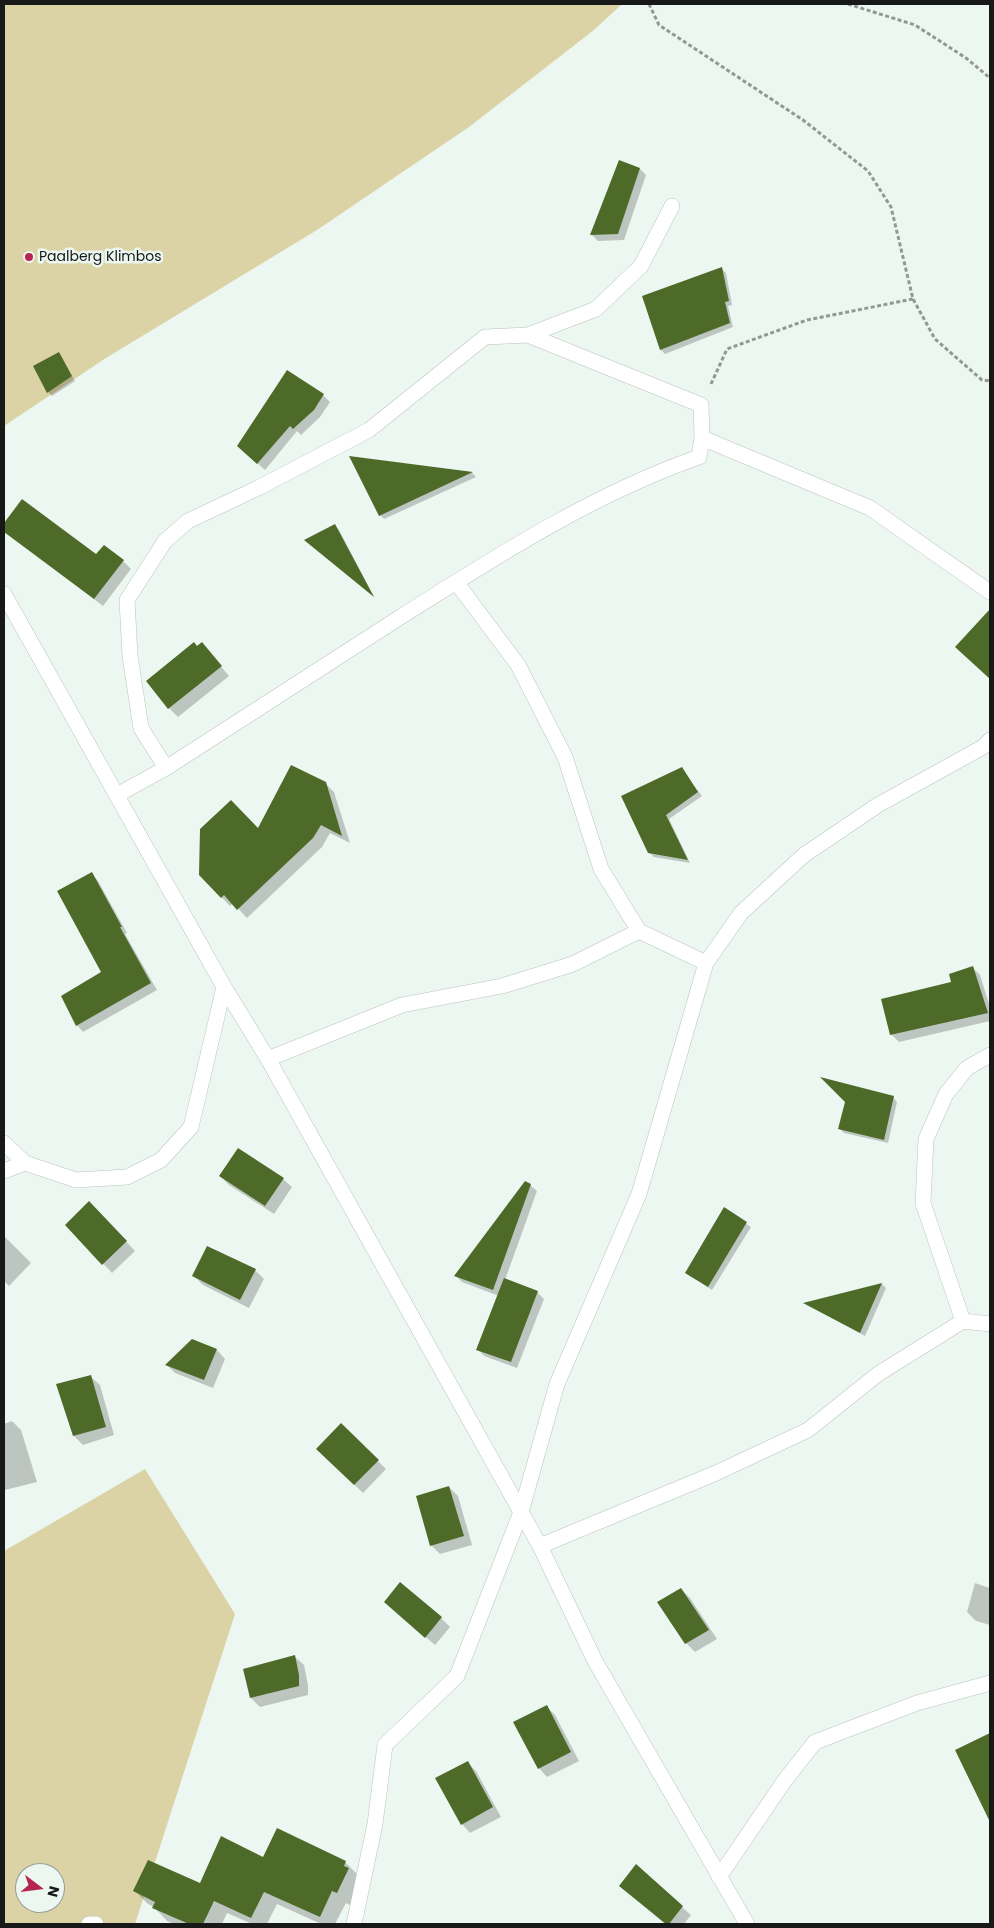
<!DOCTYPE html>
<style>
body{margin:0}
#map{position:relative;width:994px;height:1928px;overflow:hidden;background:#edf7f1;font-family:Poppins,sans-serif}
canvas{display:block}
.frame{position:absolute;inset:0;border:5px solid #161917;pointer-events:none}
.north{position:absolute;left:15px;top:1863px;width:50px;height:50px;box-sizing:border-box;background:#edf7f1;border:1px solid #979e9a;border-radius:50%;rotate:105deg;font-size:14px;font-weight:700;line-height:20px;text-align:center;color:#161917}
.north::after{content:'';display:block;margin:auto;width:18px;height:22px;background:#b42554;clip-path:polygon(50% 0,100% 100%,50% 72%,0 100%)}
</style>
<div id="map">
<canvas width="994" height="1928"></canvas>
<div class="frame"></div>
<div class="north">N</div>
</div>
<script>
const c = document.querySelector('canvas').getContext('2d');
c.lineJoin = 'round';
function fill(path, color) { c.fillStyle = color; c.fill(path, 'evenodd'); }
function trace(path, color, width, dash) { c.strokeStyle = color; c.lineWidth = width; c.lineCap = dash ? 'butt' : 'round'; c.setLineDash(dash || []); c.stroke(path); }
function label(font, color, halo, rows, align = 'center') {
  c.font = font + ' Poppins,sans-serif'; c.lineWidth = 5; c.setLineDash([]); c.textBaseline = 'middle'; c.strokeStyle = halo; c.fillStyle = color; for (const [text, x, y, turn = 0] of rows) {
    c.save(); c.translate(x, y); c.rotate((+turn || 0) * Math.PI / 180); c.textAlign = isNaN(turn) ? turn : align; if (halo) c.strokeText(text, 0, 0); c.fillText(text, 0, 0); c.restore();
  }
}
const green = new Path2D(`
 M4,4H622L594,30L469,127L317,230L106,358L4,426Z
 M145,1469L235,1614L135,1924H4V1551ZM25,1873H55V1903H25Z`);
const shadow = new Path2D(`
 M620,161L640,169L646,175L624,240L598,241L592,235Z
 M722,269L726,273L732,305L728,306L733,327L665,354L661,350Z
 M59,354L75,381L52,396L48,392L35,367Z
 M323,395L330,402L320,417L301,435L297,431L265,470L245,452Z
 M351,457L472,473L476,477L384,519L380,515Z
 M22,500L96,556L123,561L131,569L103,606L4,531V525Z
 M335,526L339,530L374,597L310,544Z
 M202,644L229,676L178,717L169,708L198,648Z
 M681,769L702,796L669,819L690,863L654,857L649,852Z
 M325,783L334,792L350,843L330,833L322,847L247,918L233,903L230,906L200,875Z
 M92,874L98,881L127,933L125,934L157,990L83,1032L77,1025L102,973Z
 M973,968L980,975L990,1007V1021L899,1042L891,1034Z
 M893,1097L897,1102L888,1143L844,1133L840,1129Z
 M220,1176L283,1179L292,1187L274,1214L229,1185Z
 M530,1185L537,1191L505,1280L537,1292L544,1299L517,1368L484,1356L478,1349L499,1296L462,1282L456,1276Z
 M724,1209L751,1227L712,1290L686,1273Z
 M98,1212L135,1251L112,1273L67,1225Z
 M4,1236L31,1263L9,1286L4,1281Z
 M255,1270L264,1279L249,1308L203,1285L194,1276Z
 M882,1284L886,1288L865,1336L805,1303Z
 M217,1350L225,1359L213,1388L175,1373L167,1365Z
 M91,1377L100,1385L114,1435L83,1445L74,1436Z
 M12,1421L21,1430L37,1482L5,1490L4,1424Z
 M341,1425L386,1469L363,1493L318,1449Z
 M449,1487L458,1496L472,1545L440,1554L431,1545Z
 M975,1583L990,1588V1625L976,1621L967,1612Z
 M681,1589L690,1598L717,1639L695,1652L686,1643Z
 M385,1602L441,1618L450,1627L435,1645Z
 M295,1657L304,1665L308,1685V1695L260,1707L251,1698L244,1670Z
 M546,1706L555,1715L579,1761L547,1777L539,1768Z
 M987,1736L990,1740V1803L988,1804Z
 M467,1762L476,1771L501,1817L470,1833L462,1824Z
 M264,1858L345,1862L358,1875L361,1882L350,1905L346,1903L335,1924H321L277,1904L267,1924H252L227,1913L222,1924H174L167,1921L154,1907L148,1904L135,1891L200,1884Z
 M636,1866L691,1915L684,1924H665L630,1894Z`);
const building = new Path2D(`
 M619,160L640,168L618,234L590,235Z
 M722,267L729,301L725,302L730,323L660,350L642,296Z
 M59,352L72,376L47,393L33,366Z
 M287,370L324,394L314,410L293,429L290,426L257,464L237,446Z
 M349,456L473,472L379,516Z
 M22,499L96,554L104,545L124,560L94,599L4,532V523Z
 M335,524L374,597L304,540Z
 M990,609V679L955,647Z
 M194,642L197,646L202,642L222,666L168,709L146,681Z
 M291,765L326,782L342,836L321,825L313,838L237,910L224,895L221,898L199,875L200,829L231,800L258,828Z
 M682,767L698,792L666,815L688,860L648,853L621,796Z
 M92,872L122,927H120L151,983L76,1026L61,996L101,972L57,891Z
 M973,966L988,1013L890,1035L881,999L951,982L949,974Z
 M820,1077L894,1096L884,1140L838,1129L845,1102Z
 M238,1148L284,1178L265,1206L219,1176Z
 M525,1181L531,1184L493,1290L454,1276Z
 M89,1201L127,1241L102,1265L65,1225Z
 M724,1207L747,1222L708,1287L685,1273Z
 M207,1246L256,1269L240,1300L192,1276Z
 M504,1278L538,1291L511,1362L476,1350Z
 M882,1283L860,1333L803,1303Z
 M192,1339L217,1349L204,1380L165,1365Z
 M91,1375L106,1427L73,1436L56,1384Z
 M341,1423L379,1460L354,1485L316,1449Z
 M449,1486L464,1536L430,1546L416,1496Z
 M400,1582L442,1617L425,1638L384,1602Z
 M681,1588L709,1630L685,1644L657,1602Z
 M295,1655L299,1675V1686L250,1698L243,1669Z
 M547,1705L571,1752L538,1769L513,1722Z
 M990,1733V1822L955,1750Z
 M468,1761L493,1807L461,1825L435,1778Z
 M277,1828L346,1861L344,1866L349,1868L337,1893L332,1891L320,1917L264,1892L251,1918L214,1901L203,1924H189L152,1908L155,1902L133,1891L148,1860L200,1883L221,1836L263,1857Z
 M636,1864L683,1906L669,1924H666L619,1886Z`);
const path = new Path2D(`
 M649,4L659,25L803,120L868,171L891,207L913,299L935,339L982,380L990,381
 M848,4L915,25L966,58L990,78
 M711,384L727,349L807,320L913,299`);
const lane = new Path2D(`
 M528,335L596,309L641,266L672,206
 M702,438L870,508L990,592
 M456,582L518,665L565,757L601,869L639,931
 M4,594L224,987L268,1059L521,1512L457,1676L385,1745L375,1824L354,1924
 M117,795L166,768L141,728L130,656L127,600L165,541L188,521L258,488L369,430L485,337L528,335L701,405L702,438L699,457C593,494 497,556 402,616C324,667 245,717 166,768
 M268,1059L402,1005L502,986L573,964L639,931L706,963
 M4,1143L25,1163
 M4,1171L25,1163L76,1180L127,1177L161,1160L191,1127L224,987
 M963,1321L923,1203L926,1139L946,1094L967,1068L990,1055
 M540,1546L716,1473L808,1430L878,1374L963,1321L990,1324
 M719,1877L785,1780L815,1742L917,1703L990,1683
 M89,1924H96
 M747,1924L595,1661L540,1546L521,1512L557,1384L639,1194L706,963L741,913L804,855L878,805L983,747L990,740`);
const markers = [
 [29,257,5,"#b42554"]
];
const poiNames = [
 ["Paalberg Klimbos",39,257]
];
fill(green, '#dbd3a5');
fill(shadow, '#0003');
fill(building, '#4e6a29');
trace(lane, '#bac4be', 16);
trace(path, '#929995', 3, [4, 2.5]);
trace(lane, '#fff', 15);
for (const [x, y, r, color] of markers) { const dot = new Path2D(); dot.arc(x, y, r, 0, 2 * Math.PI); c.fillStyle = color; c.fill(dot); trace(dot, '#edf7f1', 2); }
label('14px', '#161917', '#edf7f1', poiNames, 'left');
</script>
